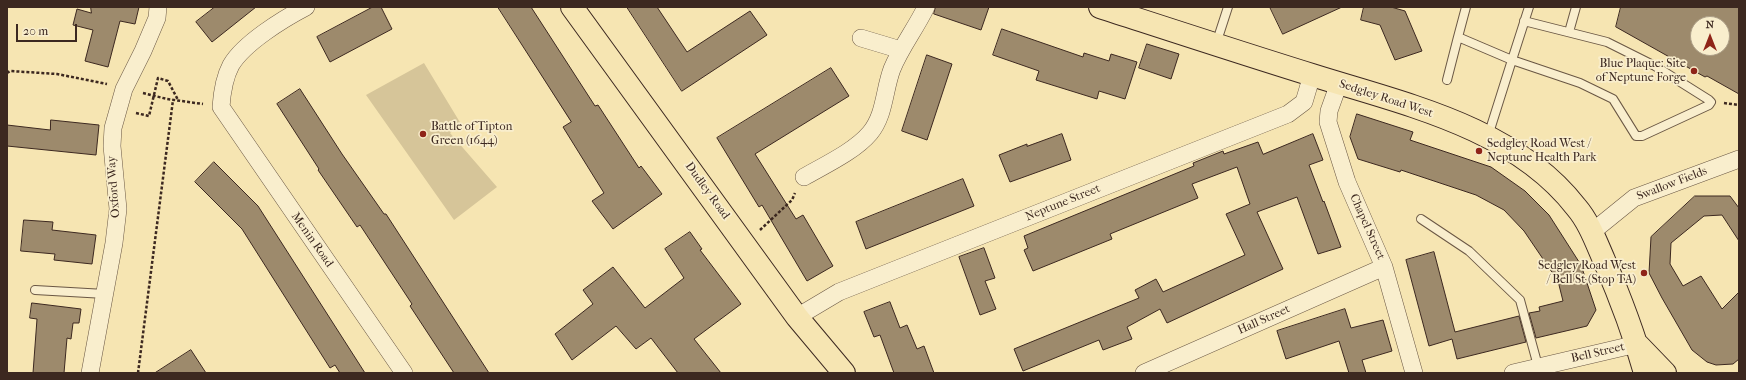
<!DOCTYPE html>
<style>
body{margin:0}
#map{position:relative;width:1746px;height:380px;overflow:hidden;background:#f6e5b2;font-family:"IM FELL French Canon",serif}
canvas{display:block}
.frame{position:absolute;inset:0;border:8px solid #3c2820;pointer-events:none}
.north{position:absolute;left:1690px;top:16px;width:40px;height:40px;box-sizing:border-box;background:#f9eecd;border:1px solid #ad9f88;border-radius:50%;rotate:0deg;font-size:11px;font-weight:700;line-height:16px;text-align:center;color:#3c2820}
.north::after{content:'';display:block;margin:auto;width:14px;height:18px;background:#8f2418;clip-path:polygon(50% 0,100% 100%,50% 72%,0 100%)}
.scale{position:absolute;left:16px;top:24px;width:61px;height:18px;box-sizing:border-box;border:2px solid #3c2820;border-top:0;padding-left:5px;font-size:12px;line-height:14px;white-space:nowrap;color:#3c2820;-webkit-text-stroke:3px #f9eecd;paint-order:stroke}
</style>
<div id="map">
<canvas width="1746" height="380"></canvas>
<div class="frame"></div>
<div class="north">N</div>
<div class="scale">20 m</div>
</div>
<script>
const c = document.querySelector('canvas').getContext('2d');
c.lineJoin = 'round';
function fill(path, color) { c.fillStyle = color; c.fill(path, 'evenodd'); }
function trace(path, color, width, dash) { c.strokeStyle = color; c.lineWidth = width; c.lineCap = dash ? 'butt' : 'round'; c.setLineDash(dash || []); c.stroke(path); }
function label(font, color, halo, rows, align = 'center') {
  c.font = font + ' "IM FELL French Canon",serif'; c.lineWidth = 3.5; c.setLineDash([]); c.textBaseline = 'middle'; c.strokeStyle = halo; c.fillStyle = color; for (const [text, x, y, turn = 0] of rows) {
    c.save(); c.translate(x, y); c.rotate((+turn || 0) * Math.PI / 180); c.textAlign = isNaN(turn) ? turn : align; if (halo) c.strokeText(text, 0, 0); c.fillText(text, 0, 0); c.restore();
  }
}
const green = new Path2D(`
 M424,63L461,124L450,133L497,187L454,220L366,95Z`);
const building = new Path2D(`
 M91,7H139L135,24L120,21L108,67L85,61L93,30L73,25L77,9L91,13Z
 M215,7H256L212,42L196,22Z
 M373,7H381L392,29L330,62L317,37Z
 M498,7H531L595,106L598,105L639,168L641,166L662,194L613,229L592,201L604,193L563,127L571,122Z
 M627,7H657L687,52L750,11L767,35L682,91Z
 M936,7H989L981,30L934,14Z
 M1270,7H1342L1283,34Z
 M1364,7H1391L1405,11L1422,51L1395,60L1380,25L1361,20Z
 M1621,7H1739V94L1707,76L1705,77L1616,27ZM1698,24H1722V48H1698Z
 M1002,29L1083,57L1084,53L1109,61L1111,54L1137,62L1125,99L1099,91L1097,99L1036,80L1039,71L993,55Z
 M1147,44L1179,54L1171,79L1139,68Z
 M927,55L952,64L927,140L902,131Z
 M831,68L849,96L755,154L796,219L803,215L833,266L807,281L762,205L759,207L717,138Z
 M300,89L342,154L384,214H386L489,373H454L410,306L412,304L360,225L357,227L318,170L319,169L277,104Z
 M1357,114L1413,132L1410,140L1491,167L1525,191L1549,215L1581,265L1596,310L1587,326L1536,338L1529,313L1540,311L1539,307L1563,301L1558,281L1524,231L1504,210L1476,195L1401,170L1400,172L1358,159L1350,137Z
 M51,120L99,125L96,155L7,146V125L50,130Z
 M1062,134L1071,160L1010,182L999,155L1027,144V146Z
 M1313,134L1323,160L1309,165L1323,202L1324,201L1341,247L1318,254L1297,197L1257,212L1283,269L1167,323L1160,309L1127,327L1132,339L1103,350L1099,340L1023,371L1014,349L1139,298L1135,290L1156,279L1163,292L1245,255L1226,214L1250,204L1237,167L1192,184L1198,198L1110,234L1112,239L1033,271L1024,250L1028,248L1024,236L1194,166L1193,163L1223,151L1224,154L1258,142L1263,154Z
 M214,162L258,206L365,373H340L335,365L330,368L242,229L195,182Z
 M963,179L974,206L866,249L856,222Z
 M1695,196H1730L1739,208V241L1722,215L1704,216L1671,243L1670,264L1683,286L1701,276L1722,309L1739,292V359L1733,364L1716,365L1707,362L1692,350L1662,298L1649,273L1651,237Z
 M24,220L53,222L52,230L96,235L92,264L54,260L55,254L21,251Z
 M690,232L702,249L700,250L741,304L694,339L721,373H678L651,338L636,349L616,326L572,360L555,334L593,304L583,290L613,267L645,308L684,278L665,249Z
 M984,248L995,278L985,281L996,309L980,315L959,257Z
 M1434,252L1455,332L1519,316L1526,342L1457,359L1452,339L1429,346L1406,260Z
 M890,302L900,328L907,325L917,349L924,346L934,373H894L880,335L874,337L864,312Z
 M32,303L81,309L79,323H73L71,339L67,338L64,373H33L37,319L30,318Z
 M1345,309L1351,328L1383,320L1392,351L1362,360L1366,373H1349L1339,341L1286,359L1277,331Z
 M191,350L206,373H155Z`);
const path = new Path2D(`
 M7,73L10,71L57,74L107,84
 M143,93L167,99L203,104
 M1724,103L1739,105
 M136,113L149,116L158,78L168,81L178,100
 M760,230L792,200L795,193
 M138,373L173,100`);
const lane = new Path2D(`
 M1466,7L1458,37L1512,60L1488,136
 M1524,21L1607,42L1655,66L1709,100L1711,102L1709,105L1642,136H1636L1613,99L1580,83L1512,60L1529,7
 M1569,32L1576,7
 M1216,44L1228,7
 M1447,80L1458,37
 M1421,219L1469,251L1520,300L1538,366
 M35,290L105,294`);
const street = new Path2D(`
 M306,7C283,19 244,43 231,65C224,78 222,93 221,107L404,373
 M861,38L901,50
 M1339,83L1329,111L1328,122L1347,182L1384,267L1414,373
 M804,177C825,165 855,151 870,133C885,115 884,90 892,69C901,47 916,28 926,7
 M1592,232L1634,198L1739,159
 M797,317L839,292L1288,114L1304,102L1312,75
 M90,373L114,243L118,209L112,146L113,128L124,89L143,51L157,18L158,7
 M1144,373L1384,267
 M1513,373L1637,344`);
const primary = new Path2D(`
 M572,7L797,317L844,373
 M1100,7C1171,30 1241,53 1312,75C1404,104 1514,127 1576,207C1589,222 1596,242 1604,260C1620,297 1634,334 1645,373
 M1638,345L1665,373`);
const markers = [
 [1694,71,4,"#8f2418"],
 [423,134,4,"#8f2418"],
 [1479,151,4,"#8f2418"],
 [1644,273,4,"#8f2418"]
];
const poiNames = [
 ["Blue Plaque: Site",1686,64],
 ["of Neptune Forge",1686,78],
 ["Battle of Tipton",431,127,"left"],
 ["Green (1644)",431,141,"left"],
 ["Sedgley Road West /",1487,144,"left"],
 ["Neptune Health Park",1487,158,"left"],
 ["Sedgley Road West",1636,266],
 ["/ Bell St (Stop TA)",1636,280]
];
const streetNames = [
 ["Sedgley Road West",1386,99,18],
 ["Swallow Fields",1672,184,-21],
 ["Oxford Way",114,187,-94],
 ["Dudley Road",707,191,54],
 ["Neptune Street",1063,203,-22],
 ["Chapel Street",1367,227,66],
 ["Menin Road",312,240,55],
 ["Hall Street",1264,320,-24],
 ["Bell Street",1598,353,-13]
];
fill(green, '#d6c599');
fill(building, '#9d8a6c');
trace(building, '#3c2820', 1);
trace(lane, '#6a5744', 10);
trace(street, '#6a5744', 18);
trace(primary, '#3c2820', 24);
trace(path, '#3c2820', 2.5, [3, 2]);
trace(lane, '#f9eecd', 8);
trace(street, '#f9eecd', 17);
trace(primary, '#f6e5b2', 22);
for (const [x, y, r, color] of markers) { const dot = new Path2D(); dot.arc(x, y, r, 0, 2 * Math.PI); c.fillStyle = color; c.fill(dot); trace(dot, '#f9eecd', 1.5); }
label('12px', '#3c2820', '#f9eecd', poiNames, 'right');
label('12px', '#3c2820', '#f9eecd', streetNames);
</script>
